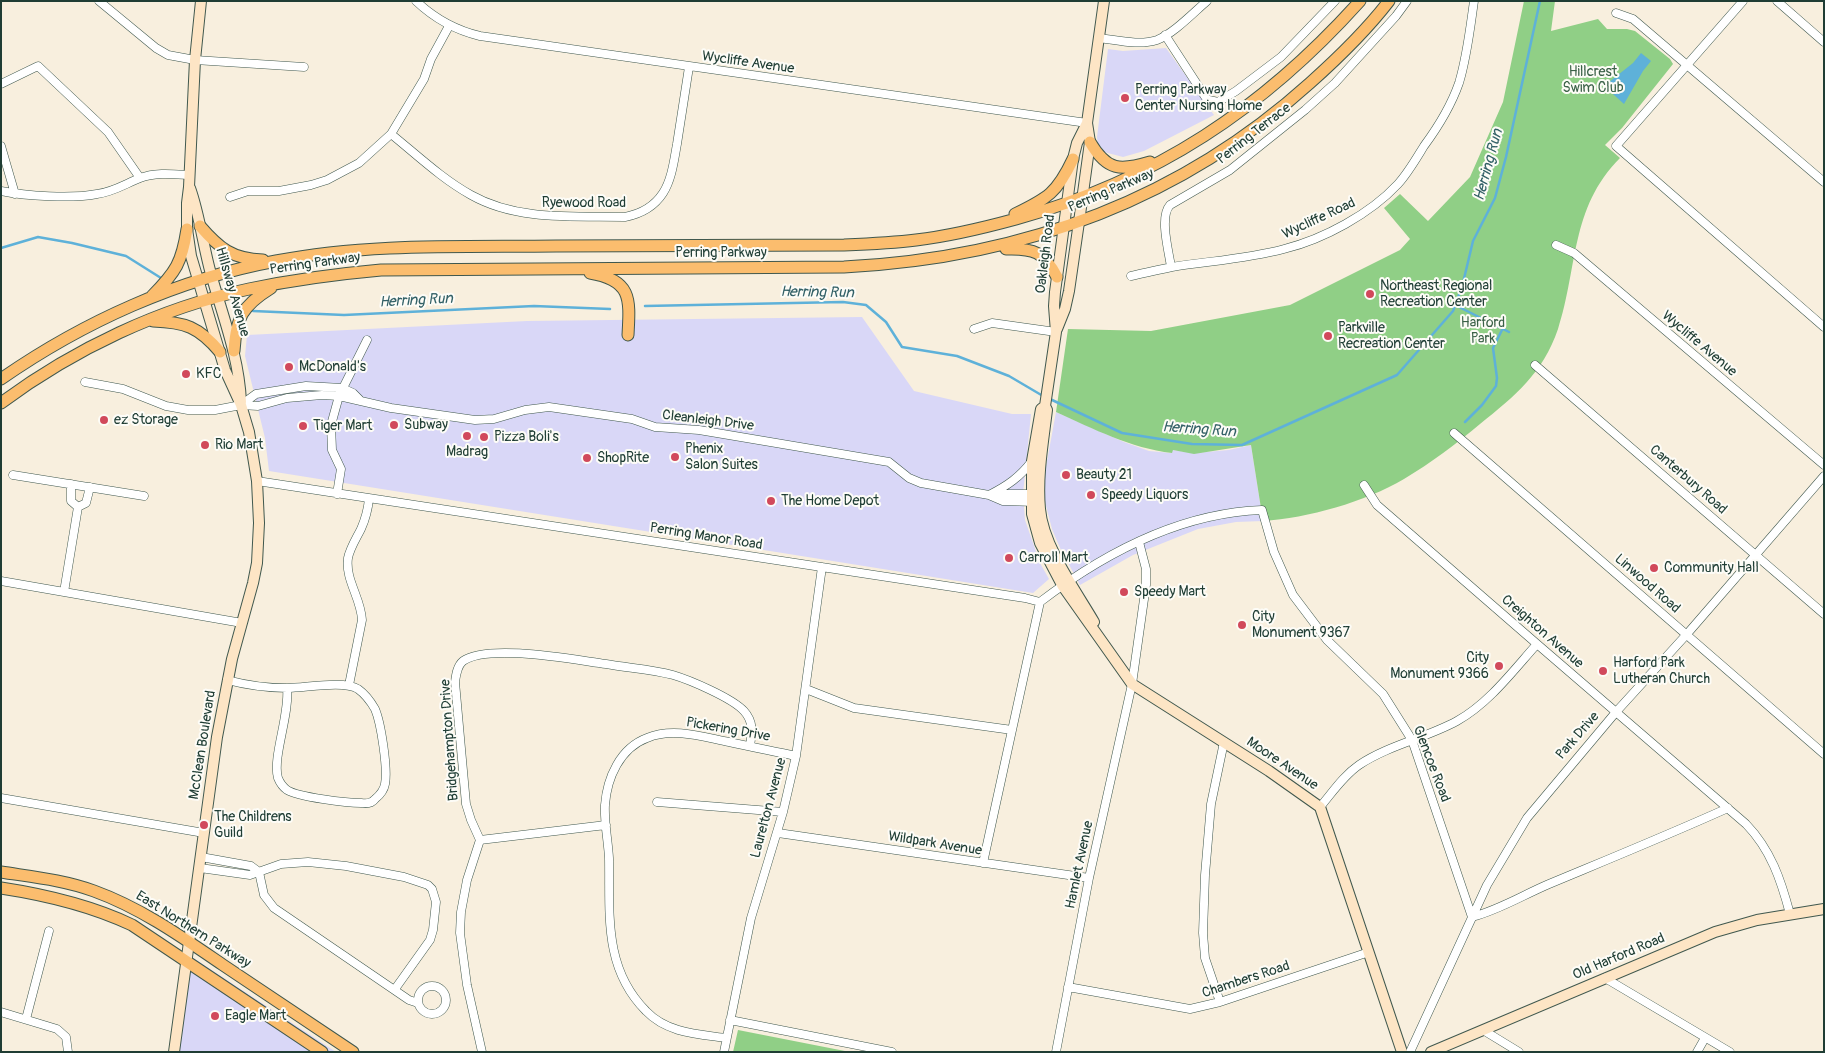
<!DOCTYPE html>
<style>
body{margin:0}
#map{position:relative;width:1825px;height:1053px;overflow:hidden;background:#f8efde;font-family:Pangolin,sans-serif}
canvas{display:block}
.frame{position:absolute;inset:0;border:2px solid #1f3d34;pointer-events:none}
</style>
<div id="map">
<canvas width="1825" height="1053"></canvas>
<div class="frame"></div>
</div>
<script>
const c = document.querySelector('canvas').getContext('2d');
c.lineJoin = 'round';
function fill(path, color) { c.fillStyle = color; c.fill(path, 'evenodd'); }
function trace(path, color, width, dash) { c.strokeStyle = color; c.lineWidth = width; c.lineCap = dash ? 'butt' : 'round'; c.setLineDash(dash || []); c.stroke(path); }
function label(font, color, halo, rows, align = 'center') {
  c.font = font + ' Pangolin,sans-serif'; c.lineWidth = 4; c.setLineDash([]); c.textBaseline = 'middle'; c.strokeStyle = halo; c.fillStyle = color; for (const [text, x, y, turn = 0] of rows) {
    c.save(); c.translate(x, y); c.rotate((+turn || 0) * Math.PI / 180); c.textAlign = isNaN(turn) ? turn : align; if (halo) c.strokeText(text, 0, 0); c.fillText(text, 0, 0); c.restore();
  }
}
const built = new Path2D(`
 M1166,48L1214,115L1144,151L1123,157L1104,152L1098,147L1097,137L1108,49L1123,51Z
 M862,317L914,391L1012,414H1031L1023,494L1025,520L1040,563L1049,579L1033,593L269,471L265,438L245,356L247,335L527,321Z
 M1056,412L1124,442L1149,451L1171,453L1173,450L1194,453L1229,450L1251,445L1263,521L1236,522L1198,529L1133,555L1080,585L1060,548L1052,529L1045,502L1043,483Z
 M189,955L336,1052H176Z`);
const green = new Path2D(`
 M1524,1H1555L1551,31L1598,19L1607,29H1627L1635,31L1670,59L1673,64L1622,128L1605,145L1620,158C1570,208 1578,268 1558,329C1543,373 1515,396 1480,424C1456,444 1431,463 1404,479C1365,502 1308,518 1263,521L1251,445L1194,454L1173,450L1172,453C1130,448 1094,429 1056,412L1068,329L1151,331L1290,305L1400,250L1410,239L1384,208L1400,194L1428,221L1470,177L1503,102Z
 M738,1030L850,1052H733Z`);
const water = new Path2D(`
 M1641,53L1651,61L1643,71L1624,104L1604,86L1633,63Z`);
const stream = new Path2D(`
 M1,248L38,237L72,243L126,256L161,278
 M1455,305L1509,332
 M645,306L843,302L866,305L886,322L902,347L957,356L1009,376L1043,396
 M253,311L344,315L534,306L610,309
 M1050,399L1122,433L1192,444L1242,445L1397,375L1453,311L1462,287L1473,241L1495,198L1506,157L1540,1
 M1465,422L1482,405L1496,386L1497,378L1493,348L1502,330`);
const street = new Path2D(`
 M99,1L156,48L168,55L195,60L304,67
 M416,1C435,19 455,30 480,36L1087,123
 M1743,1L1616,146L1824,327
 M1777,1L1824,42
 M1616,13L1633,19L1824,182
 M1165,35L1206,98L1209,100L1218,102L1236,91L1281,57L1335,1
 M1099,38C1117,40 1139,46 1157,40C1173,34 1193,13 1207,1
 M1,84L38,66L108,132L140,178
 M391,134C417,155 442,179 471,195C517,221 573,216 625,217C640,214 654,207 663,193C672,179 674,160 677,144C681,119 685,93 689,67
 M1,146L15,194
 M1,191C26,196 72,199 97,194C113,192 125,184 140,178C155,172 173,174 189,175
 M230,197L248,191H279L311,185L327,180L359,163L391,134L424,79L431,59L449,26
 M1556,245L1574,253L1824,465
 M1171,267C1169,252 1159,217 1170,205L1230,170L1305,110L1335,83L1396,16L1407,1
 M1131,276C1144,273 1158,270 1172,267C1209,261 1247,259 1284,249C1324,239 1370,214 1398,184C1408,173 1416,159 1424,146C1438,127 1451,106 1459,83C1467,57 1470,29 1474,1
 M974,329L992,323L1056,332
 M1535,365L1824,614
 M85,382L123,389L166,406L188,410H215L241,405L258,406L287,398L322,395L339,396L391,408L475,420L494,419L525,410L549,407L632,419L655,427L699,430L889,462L909,478L921,483L989,495L1003,501L1036,502
 M241,405L256,394L306,386L342,388L353,393L360,400
 M1454,433L1824,754
 M13,475L144,496
 M257,481L1025,598L1040,602
 M71,484V501L78,507
 M1364,485L1377,505L1537,644L1746,824C1771,850 1781,880 1790,914
 M337,494L341,469L332,450L331,425L339,396L367,340
 M996,494H1037
 M989,495C1007,486 1020,477 1032,461
 M1,581L242,623
 M64,592L78,507L86,503L90,487
 M1040,602C1103,554 1180,513 1262,510L1274,552L1293,595L1327,640L1383,694L1412,740L1472,917C1499,910 1523,895 1549,884C1609,859 1668,835 1728,808
 M227,680C246,685 267,688 287,688C306,688 343,680 358,689C365,694 371,702 375,709C381,723 388,769 385,784C384,790 380,795 375,799C372,803 367,804 361,803C347,803 298,797 287,790C283,787 280,783 278,778C272,758 290,714 287,688
 M349,685L362,620C361,598 345,580 348,558C350,548 356,539 361,529C365,520 368,509 369,499
 M806,689L854,708L1012,730
 M1,798L204,833
 M657,802L783,812
 M1320,807C1332,793 1343,776 1359,765C1389,745 1426,738 1457,721C1489,703 1512,672 1537,644
 M778,833L1089,878
 M480,840L606,825
 M201,857L251,866L259,872L264,895L274,908L409,1000L418,1003
 M983,863L1040,602
 M200,868L250,875L281,864L308,862L346,866L404,877L428,885L432,889L436,902L433,930L430,940L395,989
 M1605,978L1730,1052
 M418 1000a14 14 0 1 1 28 0a14 14 0 1 1-28 0Z
 M1068,987L1190,1009L1220,1002L1369,952
 M1220,1002L1205,958L1203,933L1205,875L1211,804L1224,742
 M1,1012L57,1029L66,1037L68,1052
 M26,1019L49,931
 M730,1020L892,1052
 M1483,1030L1519,1052
 M726,1038C697,1034 667,1033 646,1011C603,968 610,913 609,858C608,840 604,822 605,805C607,778 620,748 647,738C673,727 703,737 729,742C751,747 773,751 796,756
 M482,1052L467,985L460,933L461,912L467,880L480,840L471,820L466,804L455,682C456,675 457,666 463,661C488,643 575,660 606,664C628,668 651,669 673,675C690,680 732,698 744,711C754,722 752,733 750,746
 M724,1052L751,918L783,812L796,756L822,567
 M1056,1052L1089,878L1132,684L1146,585V569L1139,542
 M1410,1052L1487,885L1527,818L1616,712L1687,634L1824,476
 M1697,1052L1705,1038`);
const secondary = new Path2D(`
 M1087,123L1077,143L1073,159L1055,292L1054,306L1056,332L1045,406L1047,410C1043,443 1037,476 1040,509C1043,546 1076,591 1094,622
 M190,188C200,216 203,246 211,274C223,317 239,357 241,402
 M1057,329L1065,309L1069,291L1079,222L1090,142L1087,123L1104,1
 M1045,406L1041,409L1032,461V514L1040,543L1062,585L1132,684L1269,771L1320,807L1402,1052
 M174,1052L217,737L232,659L253,583L257,563L259,523L257,481L249,432L241,405L225,370L191,256L187,229V203L189,187L195,60L201,1
 M1431,1052L1715,932L1757,920L1824,909`);
const primary = new Path2D(`
 M1090,142C1107,171 1120,171 1150,162
 M1015,214C1048,198 1057,193 1073,159
 M200,226C219,248 232,259 263,260
 M1006,249C1034,248 1044,252 1057,277
 M590,273C632,280 630,299 628,335
 M152,296C176,272 182,262 187,229
 M153,321C185,322 199,327 220,352
 M234,351C236,318 242,306 271,288
 M1,379C83,322 178,279 276,261C368,243 463,247 556,246C652,246 748,245 844,245C868,244 892,243 916,240C950,236 983,228 1016,219C1156,180 1263,109 1360,1
 M1,403C74,349 160,308 249,289C292,280 336,274 381,270L844,267C1020,258 1178,202 1310,83C1338,58 1366,31 1389,1
 M1,872C33,877 64,880 94,891C141,908 182,937 223,965C266,994 309,1023 353,1052
 M1,888C47,895 90,905 132,925L322,1052`);
const markers = [
 [1125,98,5,"#d1495b"],
 [1370,294,5,"#d1495b"],
 [1328,336,5,"#d1495b"],
 [289,367,5,"#d1495b"],
 [186,374,5,"#d1495b"],
 [104,420,5,"#d1495b"],
 [394,425,5,"#d1495b"],
 [303,426,5,"#d1495b"],
 [467,436,5,"#d1495b"],
 [484,437,5,"#d1495b"],
 [205,445,5,"#d1495b"],
 [675,457,5,"#d1495b"],
 [587,458,5,"#d1495b"],
 [1066,475,5,"#d1495b"],
 [1091,495,5,"#d1495b"],
 [771,501,5,"#d1495b"],
 [1009,558,5,"#d1495b"],
 [1654,568,5,"#d1495b"],
 [1124,592,5,"#d1495b"],
 [1242,625,5,"#d1495b"],
 [1499,666,5,"#d1495b"],
 [1603,671,5,"#d1495b"],
 [204,825,5,"#d1495b"],
 [215,1016,5,"#d1495b"]
];
const streetNames = [
 ["Wycliffe Avenue",748,63,8],
 ["Perring Terrace",1254,134,-38],
 ["Perring Parkway",1111,191,-23],
 ["Ryewood Road",584,203],
 ["Wycliffe Road",1319,219,-25],
 ["Perring Parkway",721,253],
 ["Oakleigh Road",1046,254,-83],
 ["Perring Parkway",315,264,-8],
 ["Hillsway Avenue",232,292,74],
 ["Wycliffe Avenue",1699,344,40],
 ["Cleanleigh Drive",708,421,7],
 ["Canterbury Road",1688,480,41],
 ["Perring Manor Road",706,537,9],
 ["Linwood Road",1647,584,41],
 ["Creighton Avenue",1542,632,41],
 ["Pickering Drive",728,730,10],
 ["Park Drive",1578,736,-49],
 ["Bridgehampton Drive",450,740,-94],
 ["McClean Boulevard",203,745,-81],
 ["Moore Avenue",1282,764,34],
 ["Glencoe Road",1431,764,69],
 ["Laurelton Avenue",769,808,-75],
 ["Wildpark Avenue",935,844,9],
 ["Hamlet Avenue",1080,865,-78],
 ["East Northern Parkway",193,930,32],
 ["Old Harford Road",1619,957,-23],
 ["Chambers Road",1246,980,-18]
];
const parkNames = [
 ["Hillcrest",1593,72],
 ["Swim Club",1593,88],
 ["Harford",1483,323],
 ["Park",1483,339]
];
const poiNames = [
 ["Perring Parkway",1135,90],
 ["Center Nursing Home",1135,106],
 ["Northeast Regional",1380,286],
 ["Recreation Center",1380,302],
 ["Parkville",1338,328],
 ["Recreation Center",1338,344],
 ["McDonald's",299,367],
 ["KFC",196,374],
 ["ez Storage",114,420],
 ["Subway",404,425],
 ["Tiger Mart",313,426],
 ["Pizza Boli's",494,437],
 ["Rio Mart",215,445],
 ["Phenix",685,449],
 ["Salon Suites",685,465],
 ["Madrag",467,452,"center"],
 ["ShopRite",597,458],
 ["Beauty 21",1076,475],
 ["Speedy Liquors",1101,495],
 ["The Home Depot",781,501],
 ["Carroll Mart",1019,558],
 ["Community Hall",1664,568],
 ["Speedy Mart",1134,592],
 ["City",1252,617],
 ["Monument 9367",1252,633],
 ["City",1489,658,"right"],
 ["Monument 9366",1489,674,"right"],
 ["Harford Park",1613,663],
 ["Lutheran Church",1613,679],
 ["The Childrens",214,817],
 ["Guild",214,833],
 ["Eagle Mart",225,1016]
];
const waterNames = [
 ["Herring Run",1489,165,-75],
 ["Herring Run",817,293,1],
 ["Herring Run",416,301,-3],
 ["Herring Run",1199,430,4]
];
fill(built, '#d9d7f7');
fill(green, '#90cf86');
fill(water, '#5eb1d9');
trace(stream, '#5eb1d9', 2.5);
trace(street, '#40584e', 9);
trace(secondary, '#40584e', 12);
trace(primary, '#40584e', 13);
trace(street, '#fff', 8);
trace(secondary, '#fde5c5', 10);
trace(primary, '#fbbd6e', 11);
for (const [x, y, r, color] of markers) { const dot = new Path2D(); dot.arc(x, y, r, 0, 2 * Math.PI); c.fillStyle = color; c.fill(dot); trace(dot, '#fdfcf7', 2); }
label('14px', '#1f3d34', '#fdfcf7', streetNames);
label('14px', '#3b6248', '#fdfcf7', parkNames);
label('14px', '#1f3d34', '#fdfcf7', poiNames, 'left');
label('italic 15px', '#326066', '#fdfcf7', waterNames);
</script>
